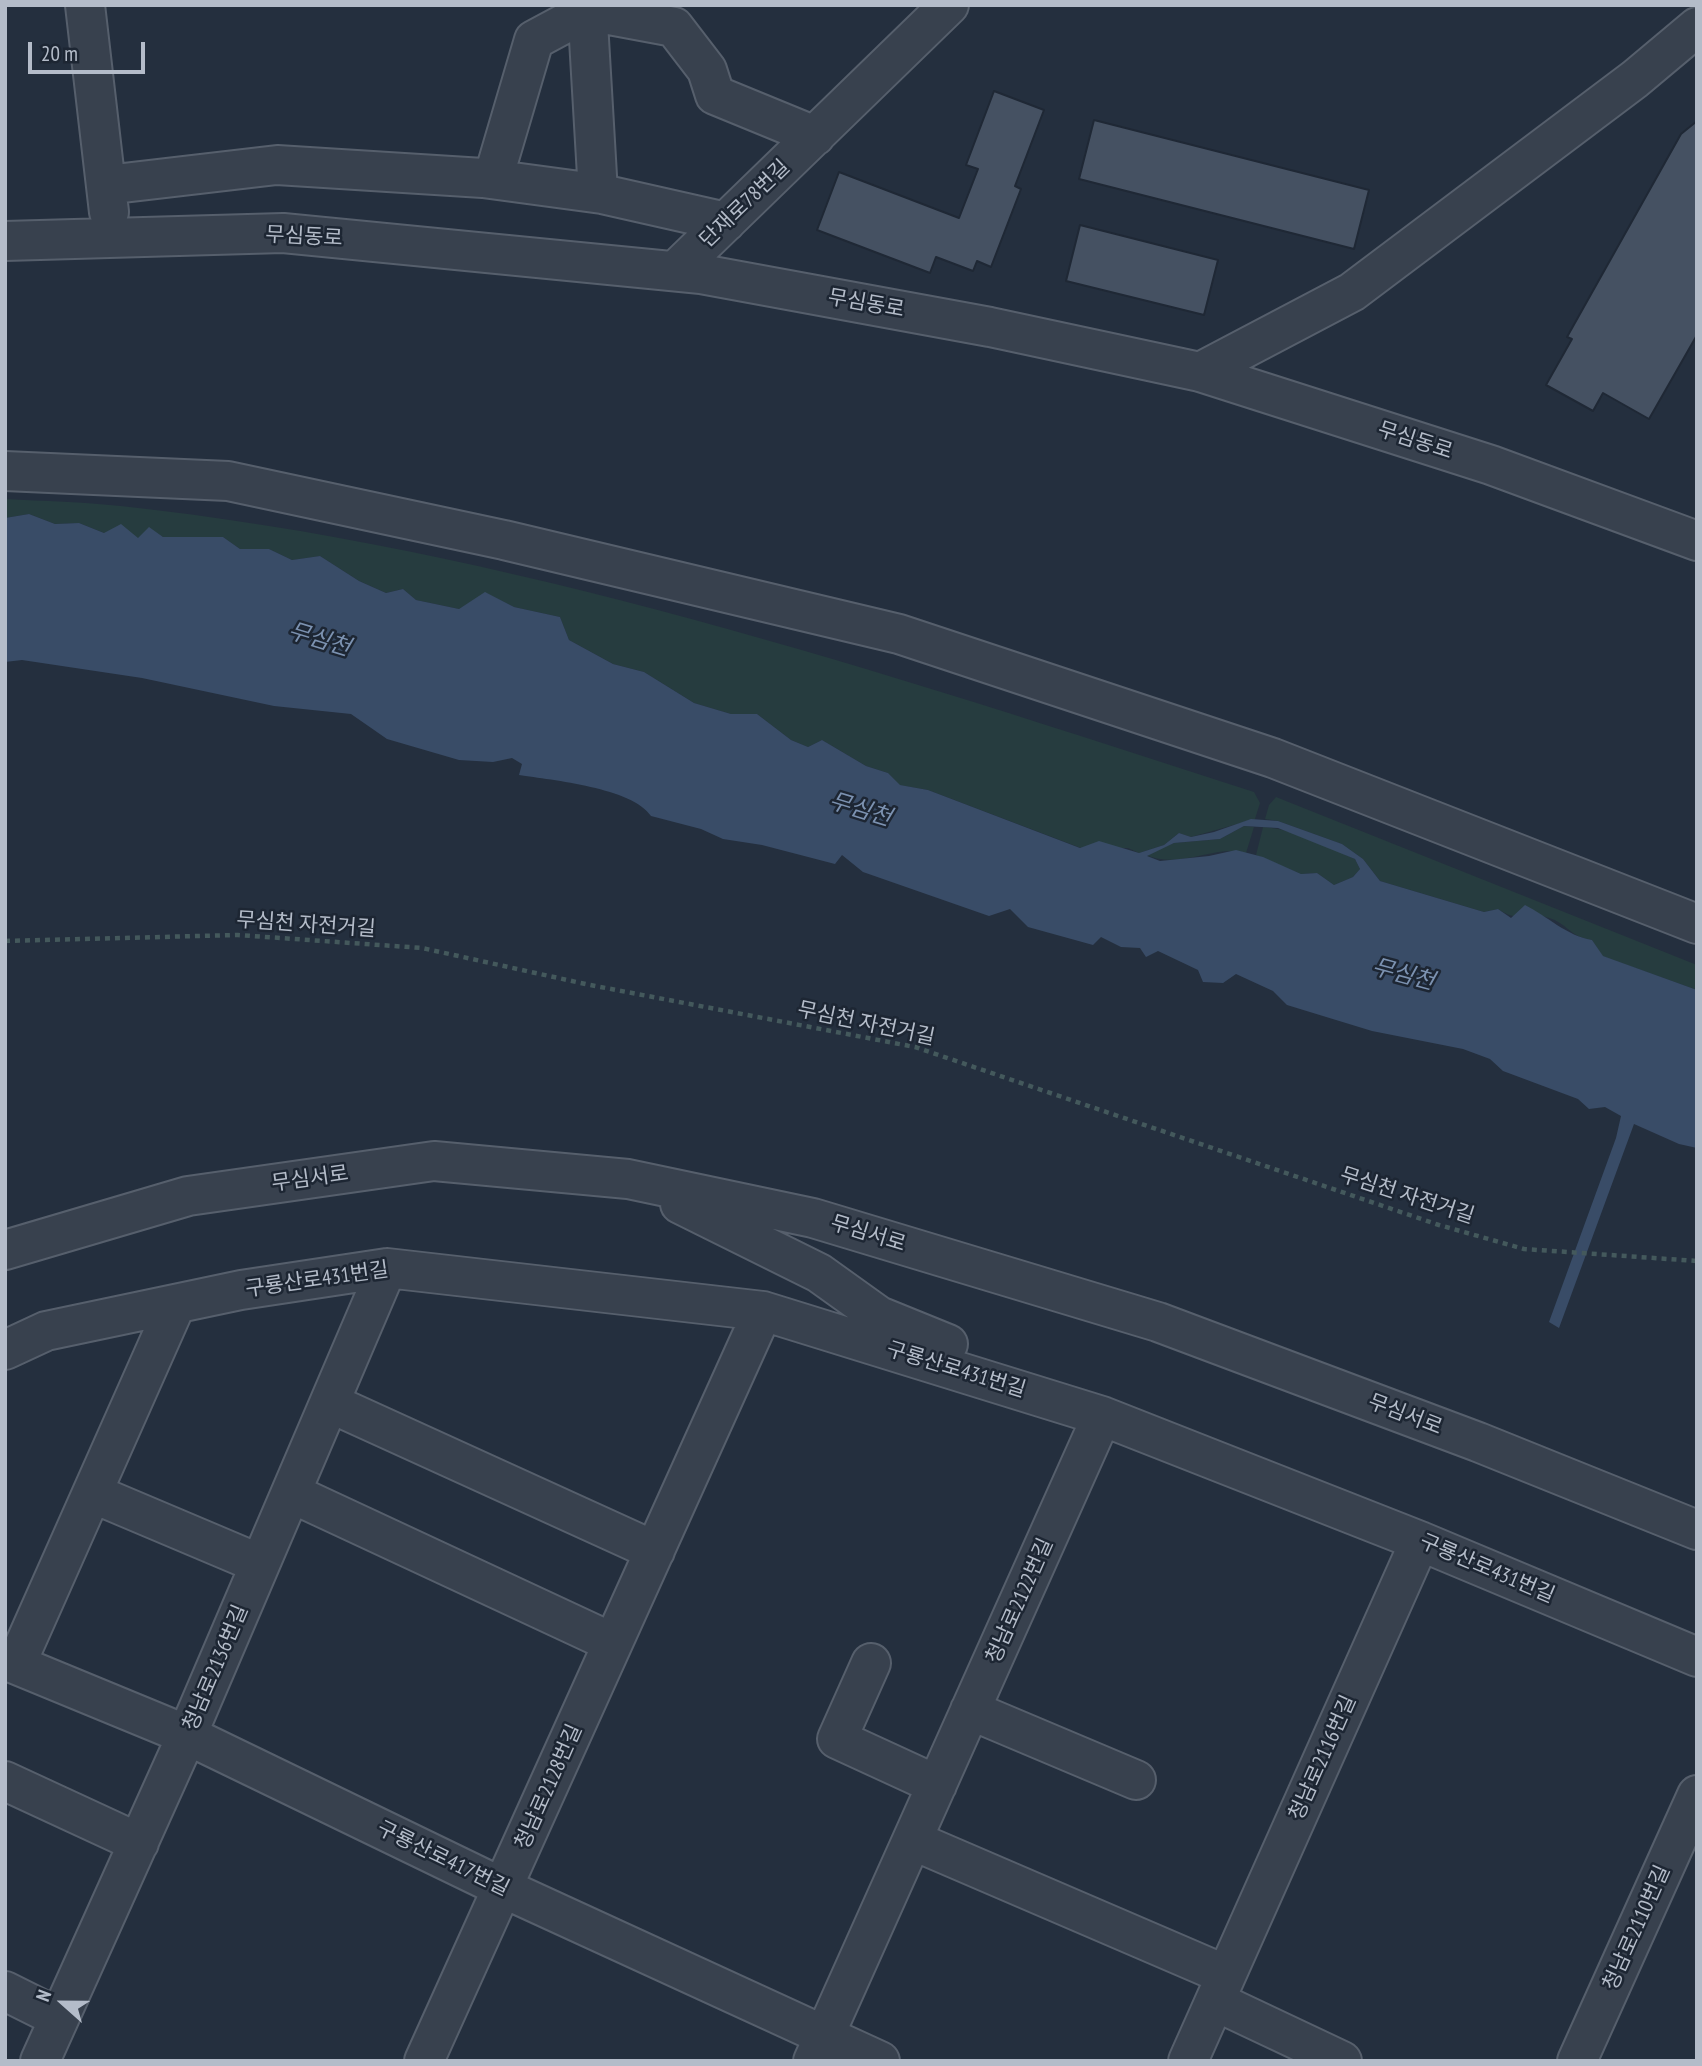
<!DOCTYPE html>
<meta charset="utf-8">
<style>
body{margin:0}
#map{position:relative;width:1702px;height:2066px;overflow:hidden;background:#242f3e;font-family:"PT Sans Narrow",sans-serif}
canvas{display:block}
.frame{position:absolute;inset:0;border:7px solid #b4bcc9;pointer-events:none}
.north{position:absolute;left:28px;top:1968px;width:70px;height:70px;-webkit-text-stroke:5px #1d2633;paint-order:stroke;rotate:291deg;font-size:19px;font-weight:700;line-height:28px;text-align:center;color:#b4bcc9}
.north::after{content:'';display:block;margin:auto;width:24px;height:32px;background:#b4bcc9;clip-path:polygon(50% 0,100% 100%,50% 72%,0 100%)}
.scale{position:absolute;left:28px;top:42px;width:117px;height:32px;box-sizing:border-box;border:4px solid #b4bcc9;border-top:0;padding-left:9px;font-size:21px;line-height:24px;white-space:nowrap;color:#b4bcc9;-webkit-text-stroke:5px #1d2633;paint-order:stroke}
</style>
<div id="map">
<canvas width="1702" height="2066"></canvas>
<div class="frame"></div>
<div class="north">N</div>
<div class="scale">20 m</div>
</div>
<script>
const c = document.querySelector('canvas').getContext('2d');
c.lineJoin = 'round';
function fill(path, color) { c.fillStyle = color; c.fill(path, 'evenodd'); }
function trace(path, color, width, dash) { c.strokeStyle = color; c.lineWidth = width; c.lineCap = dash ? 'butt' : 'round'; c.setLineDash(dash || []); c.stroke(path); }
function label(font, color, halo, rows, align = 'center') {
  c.font = font + ' "PT Sans Narrow","Noto Sans KR",sans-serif'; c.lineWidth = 5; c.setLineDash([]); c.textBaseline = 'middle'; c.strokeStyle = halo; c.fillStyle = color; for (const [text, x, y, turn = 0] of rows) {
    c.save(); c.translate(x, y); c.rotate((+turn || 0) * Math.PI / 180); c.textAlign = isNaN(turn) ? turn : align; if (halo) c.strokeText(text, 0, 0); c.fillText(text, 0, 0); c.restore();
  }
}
const green = new Path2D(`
 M5,499C44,501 83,502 121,506C509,548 884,672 1254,792L1260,803L1255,819L1191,837L1179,833L1164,845L1139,853L1128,848H1081L928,790L899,785L888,773L866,766L822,740L808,747L791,740L757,714H731L694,703L644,672L613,664L569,640L560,617L514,607L486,593L459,609L416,600L403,589L386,593L359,581L320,556L292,560L269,549H240L223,537H163L149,528L138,539L104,533L79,523L55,524L29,514L5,518Z
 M1276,797L1697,965V990L1602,956L1592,940C1571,937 1569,926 1552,919C1533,911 1521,925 1498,909L1484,912L1380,881L1363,859L1342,844L1278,821L1265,819L1269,805Z
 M1244,826L1254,827L1246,853C1216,844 1181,870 1146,855L1174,843L1220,839Z
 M1263,827C1294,829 1327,846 1355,859L1360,869L1353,877L1334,885L1317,873L1301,874L1256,855Z`);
const water = new Path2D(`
 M29,514L55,524L79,523L104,533L121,524L138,538L149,527L163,537H223L240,549H269L292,560L320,556L359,581L386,593L403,589L416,600L459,609L485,592L514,607L560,617L569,640L613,664L644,672L694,703L731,714H757L791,740L808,747L822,740L866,766L888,773L900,785L928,790L1080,848L1099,841L1139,853L1164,845L1179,833L1191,837L1214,832L1251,819L1278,821L1342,844L1363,859L1380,881L1484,912L1498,909L1511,918L1525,905C1547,916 1567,936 1592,940L1603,956L1697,990V1148L1679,1144L1634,1124L1559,1328L1549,1322L1616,1138L1621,1116L1605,1107L1589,1109L1578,1099L1503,1071L1490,1059L1463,1049L1372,1031L1287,1005L1273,991L1236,974L1223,983L1203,982L1198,970L1158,951L1146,957L1140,948L1121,947L1101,937L1093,945L1028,927L1010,909L989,916L863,872L842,855L835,864L762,845L723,839L701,829L651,816C633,788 552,780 519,775L522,764L512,758L493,762L459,760L387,739L351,714L274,706L142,678L22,660L5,662V518ZM1244,826L1278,828L1355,859L1360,869L1353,877L1334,885L1317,873L1301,874L1263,857L1236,850L1209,856L1160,861L1147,856L1174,843L1220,839Z`);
const building = new Path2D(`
 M994,91L1044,110L1015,186L1021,189L991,267L977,261L973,271L936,257L930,273L817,230L839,172L959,218L978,169L966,165Z
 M1094,120L1369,190L1354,249L1079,179Z
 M1697,121V335L1649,419L1603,393L1593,411L1546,385L1572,339L1567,337L1681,134Z
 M1080,225L1218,260L1204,315L1066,281Z`);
const path = new Path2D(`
 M5,941L238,935L422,948L590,985L915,1047L1439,1225L1524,1249L1697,1261`);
const minor = new Path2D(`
 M85,5L109,212
 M587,5L598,193
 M493,179L534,40L588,11L674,27L707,70L715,95L815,136
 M106,185L277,165L483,178L602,194L726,222
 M5,241L283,233L701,274L990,327L1200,372L1491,465L1697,541
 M675,271L949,5
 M1200,372L1352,292L1635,79L1697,27
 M5,471L228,481L504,540L899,634L1273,758L1697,924
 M680,1204L819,1273L879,1316L948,1344
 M5,1250L188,1196L434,1161L628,1179L813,1218L1158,1322L1478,1442L1697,1530
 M5,1350L46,1331L241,1290L387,1268L763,1311L1102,1416L1420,1541L1697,1657
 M330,1403L655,1551
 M92,1493L260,1564
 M291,1493L613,1643
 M5,1660L187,1735L503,1888L880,2061
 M871,1663L837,1739L937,1785
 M16,1664L176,1304
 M970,1710L1136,1780
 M5,1781L139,1843
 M912,1840L1226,1975
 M5,1991L59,2018
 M1215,2001L1342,2061
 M40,2061L187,1735L387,1268
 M424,2061L763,1311
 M813,2061L1102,1416
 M1188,2061L1420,1541
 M1577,2061L1697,1795`);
const streetNames = [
 ["단재로78번길",745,204,-44],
 ["무심동로",304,237,3],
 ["무심동로",866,304,10],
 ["무심동로",1415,441,18],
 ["무심천 자전거길",306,925,4],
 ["무심천 자전거길",866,1024,12],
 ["무심서로",310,1179,-8],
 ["무심천 자전거길",1407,1196,18],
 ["무심서로",868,1234,17],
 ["구룡산로431번길",317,1280,-8],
 ["구룡산로431번길",956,1370,17],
 ["무심서로",1405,1415,21],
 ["구룡산로431번길",1487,1569,23],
 ["청남로2122번길",1020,1601,-66],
 ["청남로2136번길",216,1668,-67],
 ["청남로2116번길",1323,1758,-66],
 ["청남로2128번길",549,1787,-66],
 ["구룡산로417번길",443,1859,26],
 ["청남로2110번길",1637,1928,-66]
];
const waterNames = [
 ["무심천",319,640,17],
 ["무심천",860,810,17],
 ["무심천",1403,975,15]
];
fill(green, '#263c3f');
fill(water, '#394c67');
fill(building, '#455162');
trace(building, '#1f2835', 2);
trace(minor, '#565f6c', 42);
trace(path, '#44595c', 4.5, [5, 5]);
trace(minor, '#38414e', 38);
label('21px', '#b4bcc9', '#1d2633', streetNames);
label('italic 23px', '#7c92b1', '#1d2633', waterNames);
</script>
